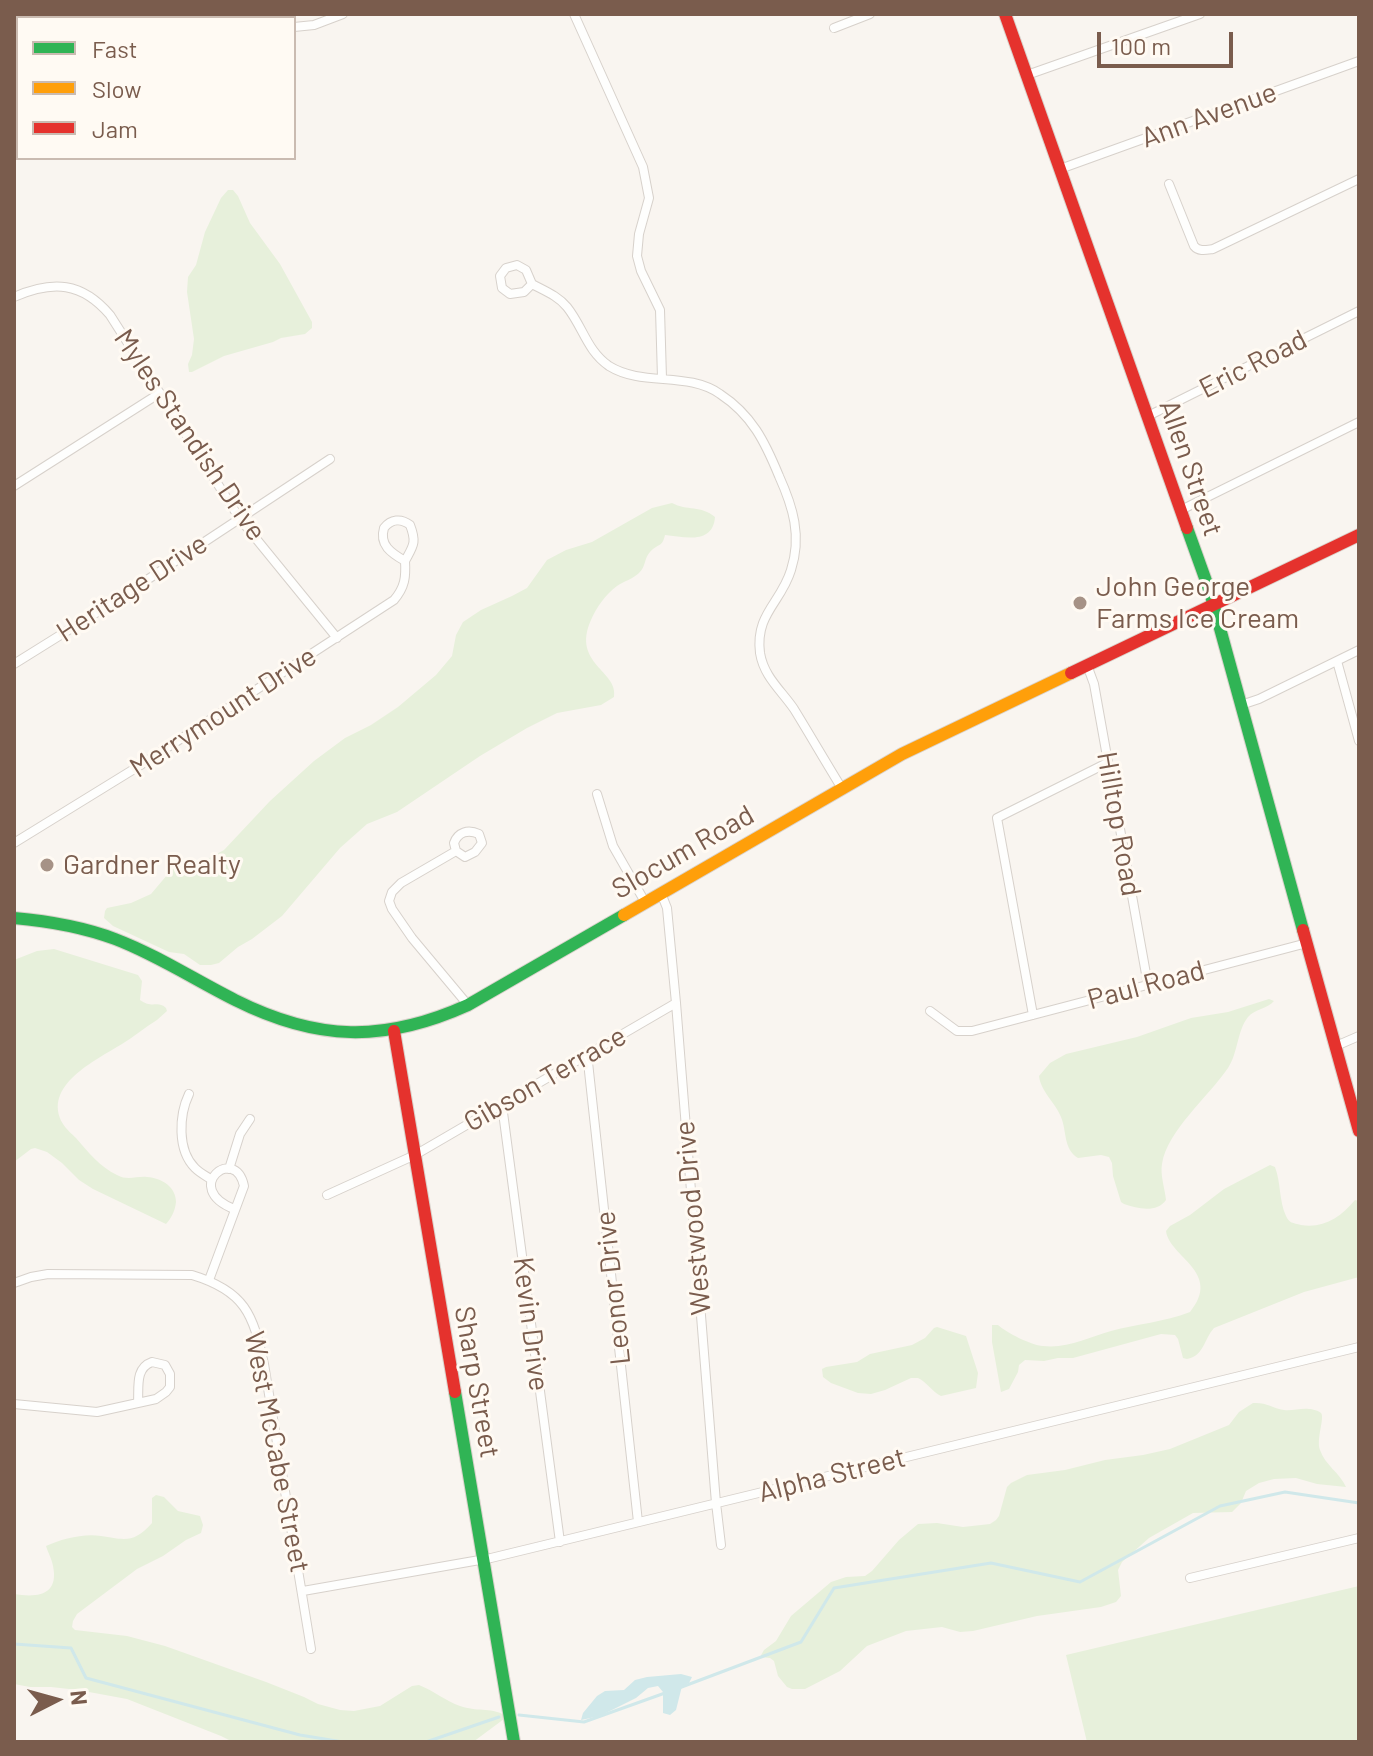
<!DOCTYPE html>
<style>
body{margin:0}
#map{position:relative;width:1373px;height:1756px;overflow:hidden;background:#f9f5f0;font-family:Barlow,sans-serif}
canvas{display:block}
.frame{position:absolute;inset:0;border:16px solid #7a5c4d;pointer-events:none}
.legend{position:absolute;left:16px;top:16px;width:280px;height:144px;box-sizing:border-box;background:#fffaf3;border:2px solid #cabbb1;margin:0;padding:10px 14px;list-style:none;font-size:24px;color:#7a5c4d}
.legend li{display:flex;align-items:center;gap:16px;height:40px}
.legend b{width:40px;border:2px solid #cabbb1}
.north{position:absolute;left:16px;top:1660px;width:80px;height:80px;-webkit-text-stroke:6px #fffaf3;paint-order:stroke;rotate:84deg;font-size:22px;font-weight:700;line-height:32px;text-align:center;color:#7a5c4d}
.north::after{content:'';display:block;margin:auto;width:28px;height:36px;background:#7a5c4d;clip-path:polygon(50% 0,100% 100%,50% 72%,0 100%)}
.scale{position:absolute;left:1097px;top:32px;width:136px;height:36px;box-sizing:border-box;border:4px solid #7a5c4d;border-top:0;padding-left:10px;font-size:24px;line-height:28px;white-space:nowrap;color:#7a5c4d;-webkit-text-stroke:6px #fffaf3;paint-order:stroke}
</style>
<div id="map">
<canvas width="1373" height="1756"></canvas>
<div class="frame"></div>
<ul class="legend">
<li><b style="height:10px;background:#30b455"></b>Fast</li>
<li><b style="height:10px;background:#ff9f0a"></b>Slow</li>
<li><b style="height:10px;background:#e5322d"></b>Jam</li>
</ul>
<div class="north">N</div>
<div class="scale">100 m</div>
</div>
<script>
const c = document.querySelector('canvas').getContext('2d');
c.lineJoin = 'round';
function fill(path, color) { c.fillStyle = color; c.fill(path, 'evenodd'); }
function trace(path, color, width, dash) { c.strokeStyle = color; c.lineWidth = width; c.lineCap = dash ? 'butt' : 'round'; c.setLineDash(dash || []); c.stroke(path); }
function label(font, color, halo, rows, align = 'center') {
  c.font = font + ' Barlow,sans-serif'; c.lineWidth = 6; c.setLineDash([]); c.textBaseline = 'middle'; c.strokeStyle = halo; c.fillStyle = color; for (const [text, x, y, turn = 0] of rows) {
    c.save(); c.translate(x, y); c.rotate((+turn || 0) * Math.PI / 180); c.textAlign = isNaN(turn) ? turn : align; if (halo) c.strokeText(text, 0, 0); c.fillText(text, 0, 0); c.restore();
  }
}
const green = new Path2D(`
 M228,190H233L238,196L250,223L280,264L312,322V328L305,334L281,338L273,342L224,356L192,372H189L188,364L192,355L194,339L187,292L188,277L196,265L205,232L221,198Z
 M672,503C687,511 701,505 715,517C713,545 684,537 665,535C662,548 658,543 650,552C644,558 646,567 639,573C633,579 624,581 617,586C606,594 596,608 591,620C571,664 619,671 614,697L601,705L557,713L527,728L480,756L397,812L367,824L340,848L282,916L252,939L238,947L219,963L211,965H200L184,954L169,952L113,926L104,918L105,911L107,908L131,903L151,894L173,868L179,863L202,862L224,850L270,801L314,761L345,738L371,725L398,707L436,675L452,656L456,635L463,622L481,610L512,596L527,588L547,560L566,550L592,542L652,508Z
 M54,949L138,975L142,981L140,1000C152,1009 158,1000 166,1008L167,1011L157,1020C145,1027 134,1037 122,1044C96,1060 41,1086 63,1124C66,1129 72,1134 76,1138C88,1152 100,1167 117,1175C128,1181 136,1176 147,1177C162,1178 176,1187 176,1202C175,1211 172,1217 166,1224L93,1189L79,1180L62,1163L47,1152L35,1148L31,1149L14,1162V960L37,951Z
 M1269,999L1274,1001C1267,1009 1255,1009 1248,1017C1237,1031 1238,1053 1228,1068C1209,1096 1167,1131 1162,1164C1160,1175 1165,1189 1166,1200C1157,1213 1138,1209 1124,1204L1121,1202L1113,1176L1112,1163L1109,1157L1101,1155L1078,1158C1063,1149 1067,1131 1061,1117C1055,1102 1041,1092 1039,1076L1050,1063L1066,1054L1137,1037L1191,1018L1228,1012Z
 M1270,1165L1275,1167C1281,1183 1279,1201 1286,1216C1289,1223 1293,1223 1301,1225C1323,1229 1341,1217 1355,1200L1359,1201V1277L1304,1292L1214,1328C1204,1339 1204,1356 1187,1359L1183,1358L1178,1339L1175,1335L1161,1334L1073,1358H1058L1044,1361L1025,1360L1019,1365L1018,1372L1009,1389L1001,1392L992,1342V1325H998C1007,1333 1031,1345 1043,1346C1067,1349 1089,1337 1111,1331C1137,1324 1164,1322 1190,1312C1223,1272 1169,1257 1166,1231L1170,1226L1190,1215L1224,1189Z
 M937,1327L966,1336L978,1373L976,1388L941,1396C932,1392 927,1382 918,1378H911L885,1390L871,1394L858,1393L831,1383L823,1377L822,1369L826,1367L857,1362L870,1354L912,1345L925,1338L934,1328Z
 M1253,1403C1266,1402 1272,1408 1284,1410C1292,1411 1301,1408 1309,1409C1312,1409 1319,1411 1321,1413C1325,1418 1316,1439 1320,1450C1325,1465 1340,1473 1346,1487L1317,1484L1296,1478L1274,1479L1259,1483L1246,1491L1241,1503L1232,1512L1193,1513L1149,1538L1122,1562L1118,1570L1121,1596L1116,1602L1101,1607L1037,1616L973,1631L960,1632L942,1627L906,1631L867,1646L840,1671L805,1689H792L787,1687L778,1676L774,1661L770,1658L760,1657L764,1650L776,1641L791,1616L831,1582L846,1577L865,1576L872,1571L899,1540L918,1524L937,1523L963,1527L990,1524L996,1520L999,1516L1007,1487L1011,1483L1027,1475L1065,1470L1105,1460L1143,1455L1170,1449L1229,1425L1239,1412Z
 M156,1495L164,1497L178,1511L200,1516L203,1525L201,1533L186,1540L163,1556L137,1569L77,1614L73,1621L72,1627L75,1630L127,1636L165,1646L266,1682L304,1697L318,1704L340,1710L354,1711L380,1706L412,1686L419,1685C434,1691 446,1701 460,1706C477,1712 489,1707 505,1715L504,1719L473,1742H233L221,1736L127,1699L78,1690L51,1687H30L14,1684V1594C38,1598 59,1595 53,1566C52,1559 48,1553 46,1546C61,1539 84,1533 101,1536C126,1540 134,1543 152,1523V1498Z
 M1359,1586V1742H1087L1066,1655Z`);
const water = new Path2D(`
 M681,1674L692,1677L689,1683L682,1686L676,1710L670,1715L663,1713V1692L658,1686L648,1688L636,1698L600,1716L581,1720L583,1713L597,1696L605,1691L624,1690L635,1680L647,1677Z`);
const stream = new Path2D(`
 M14,1644L71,1648L86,1678L300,1735L343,1742
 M679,1688L801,1642L834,1588L991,1563L1080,1582L1220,1506L1285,1492L1359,1503
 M519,1715L584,1722L665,1693
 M426,1742L499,1717`);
const street = new Path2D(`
 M241,14L244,18
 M574,14L643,167L649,198L639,234L637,256L641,271L660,310L662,378
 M217,18L220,14
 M294,27L314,25L343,14
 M834,28L870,14
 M14,48L18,51
 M1027,75L1200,14
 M1060,169L1359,61
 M1169,184L1194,246C1199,252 1206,250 1213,249L1359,179
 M532,284L526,270L517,265L506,268L500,276L502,288L510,294L524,292L532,284C545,291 558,296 567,307C583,327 587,351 609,366C643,387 687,371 720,394C752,415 765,442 779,476C793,507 802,536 791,570C781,603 755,614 760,653C764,677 781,690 794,709C810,735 825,761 841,787
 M14,297C53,280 82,282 110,315L240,519L337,638
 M1148,416L1359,311
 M14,486L160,393
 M1181,510L1359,422
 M1337,661L1359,741
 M14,664L115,601L330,459
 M1087,665L1094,684L1148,985
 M1241,705L1259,699L1359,650
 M597,794L613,846L645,902
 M14,843L139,766L394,600C405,587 406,577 405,561C413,546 417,543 410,525C401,518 391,519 384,528C379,545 391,553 405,561
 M456,851L454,843C458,832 468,829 479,834L482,843L475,852L465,857L456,851L401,883L392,892L389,901L392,909L412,938L468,1005
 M661,893L667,908L676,1003L716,1503L721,1545
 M930,1011L957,1031H972L1307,943
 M1033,1015L997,818L1107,763
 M1336,1046L1359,1036
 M587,1053L638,1522
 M189,1094C179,1115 177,1150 195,1168C200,1173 206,1176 212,1180
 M502,1105L560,1542
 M229,1169L240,1134L250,1119
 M327,1195L415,1155L676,1003
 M209,1280L244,1186C235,1144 181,1188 234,1209
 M14,1283L31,1277L48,1274L192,1275C245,1291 253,1314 264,1364L311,1649
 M14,1404L97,1412L156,1399L166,1392L170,1387V1374L165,1365L152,1362C135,1368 139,1387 138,1402
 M1190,1578L1359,1538
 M303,1591L491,1558L1359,1347`);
const fast = new Path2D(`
 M1187,528L1210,592L1303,930
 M14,918C48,921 83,927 115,939C157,955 195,980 235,1000C317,1041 384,1043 468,1005L624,915
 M455,1392L514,1742`);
const slow = new Path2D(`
 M624,915L902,754L1071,673`);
const jam = new Path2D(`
 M1005,14L1187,528
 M1071,673L1359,535
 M1303,930L1359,1131
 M394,1031L455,1392`);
const markers = [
 [1080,603,8,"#a69286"],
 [47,865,8,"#a69286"]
];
const streetNames = [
 ["Ann Avenue",1209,115,-20],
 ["Eric Road",1253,364,-27],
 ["Myles Standish Drive",190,435,56],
 ["Allen Street",1191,468,71],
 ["Heritage Drive",132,588,-33],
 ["Merrymount Drive",223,712,-33],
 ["Hilltop Road",1119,824,80],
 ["Slocum Road",683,852,-30],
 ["Paul Road",1146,985,-15],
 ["Gibson Terrace",545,1079,-30],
 ["Westwood Drive",693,1218,-95],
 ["Leonor Drive",613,1288,-96],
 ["Kevin Drive",531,1324,83],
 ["Sharp Street",477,1382,80],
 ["West McCabe Street",277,1452,79],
 ["Alpha Street",832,1475,-14]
];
const poiNames = [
 ["John George",1096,587],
 ["Farms Ice Cream",1096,619],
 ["Gardner Realty",63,865]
];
fill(green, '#e7f0db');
fill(water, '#d0e8ea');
trace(stream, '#d0e8ea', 3);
trace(street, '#d7d1cb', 10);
trace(fast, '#d9d2cb', 14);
trace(slow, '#d9d2cb', 14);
trace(jam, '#d9d2cb', 14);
trace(street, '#fefefd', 8);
trace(fast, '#30b455', 12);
trace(slow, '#ff9f0a', 12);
trace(jam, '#e5322d', 12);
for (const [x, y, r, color] of markers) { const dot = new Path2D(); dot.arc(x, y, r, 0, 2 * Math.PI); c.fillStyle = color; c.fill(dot); trace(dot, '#fffaf3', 3); }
label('28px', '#7a5c4d', '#fffaf3', streetNames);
label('28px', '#7a5c4d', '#fffaf3', poiNames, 'left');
</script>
